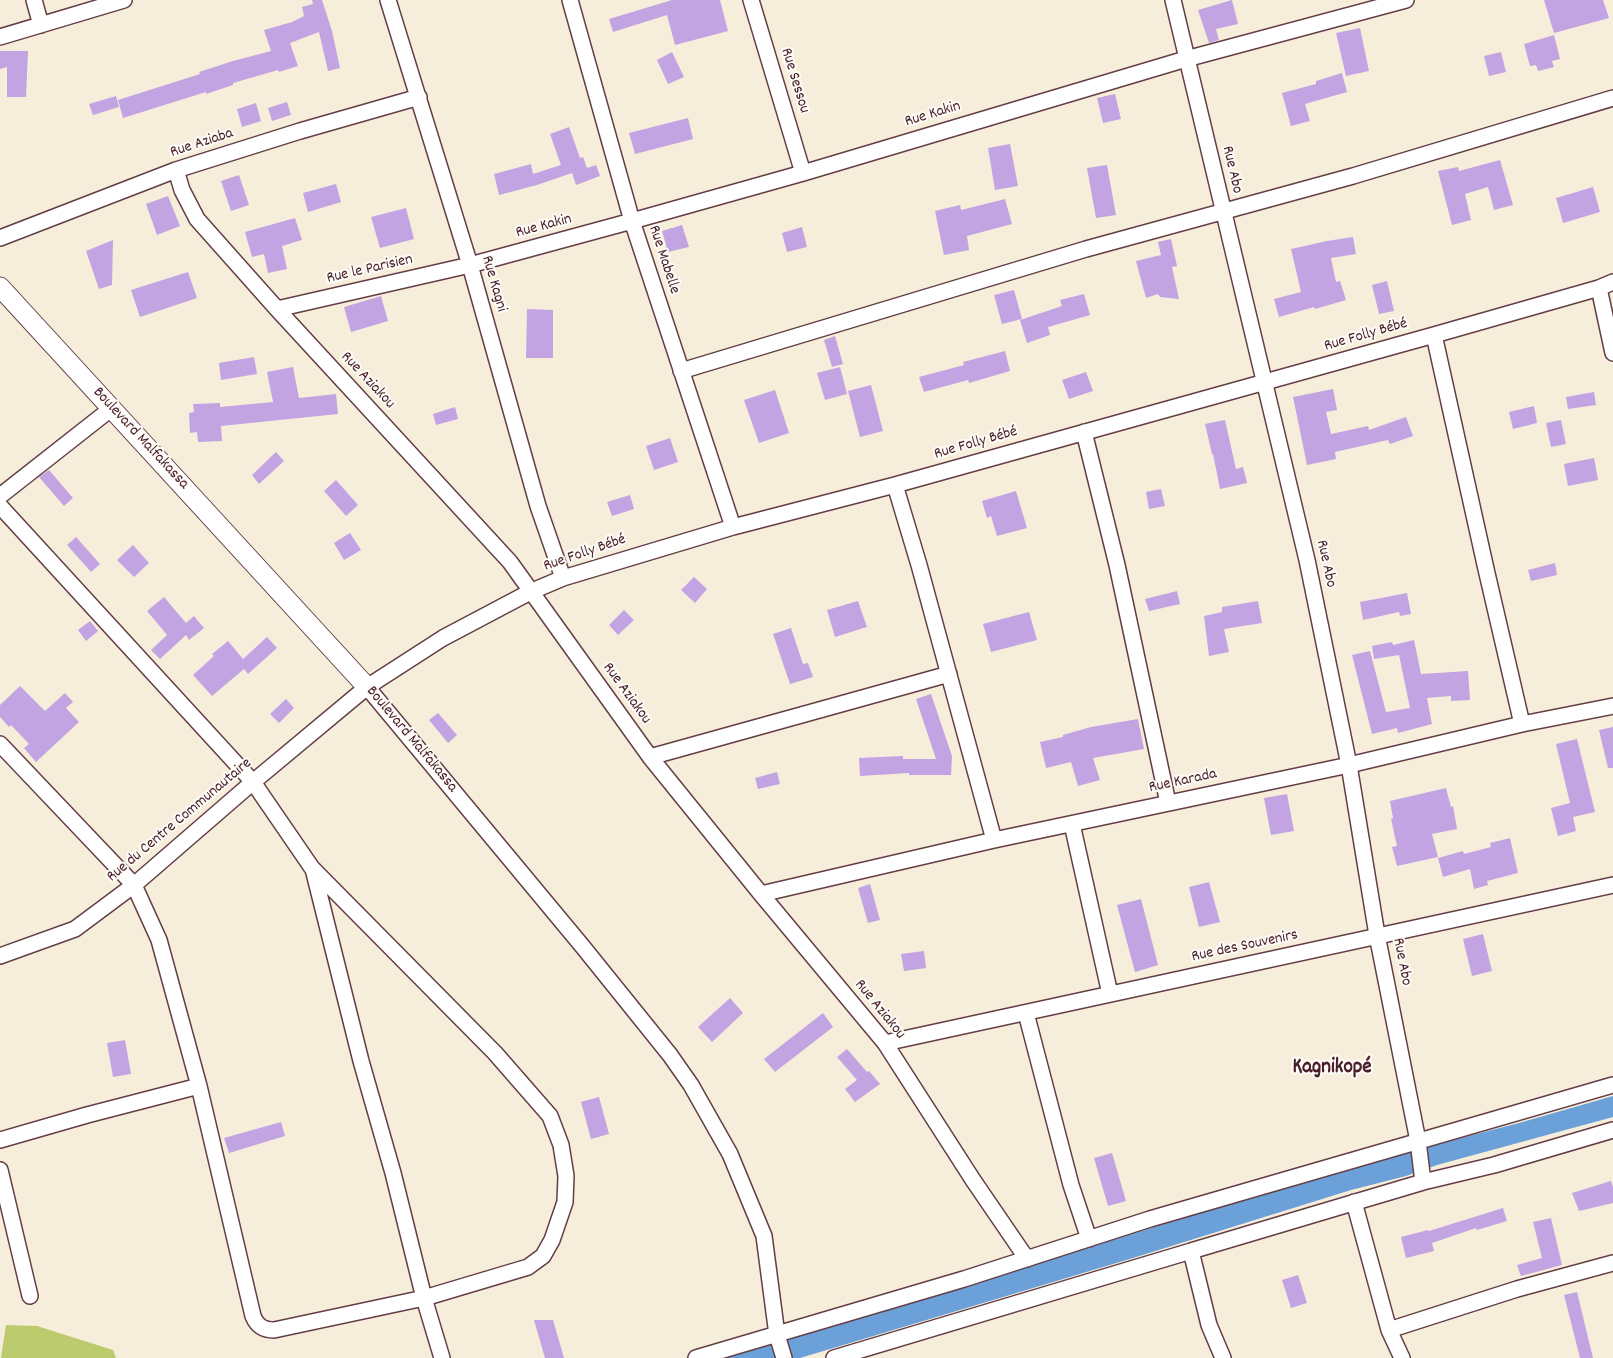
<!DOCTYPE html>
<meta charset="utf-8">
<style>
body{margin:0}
canvas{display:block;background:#f7eddb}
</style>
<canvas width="1613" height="1358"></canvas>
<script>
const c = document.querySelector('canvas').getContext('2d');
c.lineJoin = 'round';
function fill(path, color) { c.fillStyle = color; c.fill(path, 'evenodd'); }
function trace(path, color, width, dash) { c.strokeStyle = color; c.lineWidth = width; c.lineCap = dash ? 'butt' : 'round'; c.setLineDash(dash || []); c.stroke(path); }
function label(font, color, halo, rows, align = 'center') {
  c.font = font + ' Dekko,sans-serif'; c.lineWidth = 4; c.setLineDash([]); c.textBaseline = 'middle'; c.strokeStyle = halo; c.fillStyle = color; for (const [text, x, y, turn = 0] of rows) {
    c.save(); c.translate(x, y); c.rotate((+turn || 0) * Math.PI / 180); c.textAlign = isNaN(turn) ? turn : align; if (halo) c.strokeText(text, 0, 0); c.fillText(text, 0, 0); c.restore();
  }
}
const green = new Path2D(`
 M6,1325L37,1326L113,1350L116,1358H1Z`);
const water = new Path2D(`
 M1613,1096V1117L1437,1165L1406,1176L1351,1190L1133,1258L800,1358H722L1011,1272L1231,1203L1430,1146L1519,1123Z`);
const building = new Path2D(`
 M312,0H322L332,31L340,68L328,71L319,32L290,43L298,66L279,72L278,70L233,83V85L206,94V92L123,118L118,100L200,74L199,72L233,61L271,51L264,30L292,22L304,16L302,7L313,4Z
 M672,0H720L728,31L675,45L667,15L613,32L609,19Z
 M1232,0L1238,24L1216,29L1219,40L1209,43L1198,10Z
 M1544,0H1603L1609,18L1554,33Z
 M1360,28L1369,71L1346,76L1336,33Z
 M1554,35L1560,59L1552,61L1554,67L1538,71L1536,65L1530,66L1524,44Z
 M0,51H28L26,97H7V67L0,69Z
 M672,52L684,77L668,84L657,60Z
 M1501,52L1506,72L1489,76L1484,56Z
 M1342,73L1347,92L1305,104L1310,121L1291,126L1282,93L1316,84V81Z
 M1115,94L1121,119L1103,123L1097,98Z
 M116,96L119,107L93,115L89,104Z
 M287,102L291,115L272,121L268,108Z
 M256,103L261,121L242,127L237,109Z
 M688,118L693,139L635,154L629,133Z
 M569,127L580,158L583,157L587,168L596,165L600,176L576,185L572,173L537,185L499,195L494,174L531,164L533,174L561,165L550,134Z
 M1010,144L1018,186L995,190L988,148Z
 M1500,160L1513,205L1494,210L1488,187L1465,194L1471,220L1452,225L1438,171L1458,167L1459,171Z
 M1107,165L1116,215L1096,218L1087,168Z
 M239,175L249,205L231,211L221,181Z
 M336,184L341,202L308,212L303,193Z
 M1593,187L1600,212L1563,223L1556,198Z
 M168,196L180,226L157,235L146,204Z
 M1005,199L1012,224L967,236L969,250L944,255L935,211L960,205L961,210Z
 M406,208L414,239L380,248L371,217Z
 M295,218L302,240L282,246L287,269L268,273L264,254L252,257L245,232Z
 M682,225L689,247L668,252L662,231Z
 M802,227L807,247L787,252L782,233Z
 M1353,237L1356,254L1331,258L1336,282L1340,281L1346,300L1315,309L1314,307L1279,317L1274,299L1301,292L1291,249L1327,241Z
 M1171,239L1177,266L1172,267L1179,299L1160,297L1158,294L1146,298L1136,261L1161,255L1158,242Z
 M113,240L112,285L99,289L86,251Z
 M188,272L197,298L140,317L131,290Z
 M1387,281L1394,311L1379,314L1372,285Z
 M1014,290L1022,319L1002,324L994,295Z
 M1084,294L1090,315L1048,327L1050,335L1027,343L1020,320L1062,306L1060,300Z
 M381,296L388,321L351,332L344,307Z
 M527,309L553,310V358H526Z
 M835,336L843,364L832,367L824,340Z
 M1005,351L1010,371L969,383L968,380L924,392L919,377L964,365L963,362Z
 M254,357L257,374L221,380L219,363Z
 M293,367L299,398L336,394L338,414L221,426L222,441L198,442L197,432L190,433L189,413L194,412L193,404L220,403V407L273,402L267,372Z
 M840,367L847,394L825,400L817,373Z
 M1086,372L1093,391L1069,399L1062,380Z
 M871,385L883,431L860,437L848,391Z
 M1333,389L1337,410L1326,412L1331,434L1368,426L1369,430L1406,417L1413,436L1390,444L1388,440L1335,452L1336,459L1307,465L1293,397Z
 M775,390L789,433L759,443L744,400Z
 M1594,392L1596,405L1568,409L1566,397Z
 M1534,406L1537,423L1513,429L1509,412Z
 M455,407L458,419L436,425L433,414Z
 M1225,420L1236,469L1243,467L1247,483L1220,489L1213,454H1212L1205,424Z
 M1561,420L1566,444L1551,447L1546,423Z
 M670,438L678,462L654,470L646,446Z
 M276,452L284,461L259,484L252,475Z
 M1594,458L1598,480L1568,486L1564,464Z
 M49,470L73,498L64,506L39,477Z
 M336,480L358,505L346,516L324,491Z
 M1161,489L1165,506L1149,509L1146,492Z
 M1016,491L1027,528L997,536L991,516L987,518L982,501Z
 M630,495L634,509L612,516L607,502Z
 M350,533L361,550L344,560L334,543Z
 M76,537L100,564L91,572L67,545Z
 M133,545L149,563L134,577L117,560Z
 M1555,563L1557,575L1531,581L1528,570Z
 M694,577L707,589L695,603L681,590Z
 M1177,591L1180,604L1149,611L1145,599Z
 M1407,593L1411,614L1400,616L1399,612L1363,620L1360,602Z
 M164,597L186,623L194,616L204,628L189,640L186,635L160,659L151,650L167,635L147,611Z
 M858,601L867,627L835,637L827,610Z
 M1258,601L1262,623L1224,629L1229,652L1209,656L1204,616L1222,612V607Z
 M624,610L634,620L618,635L609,625Z
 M1029,612L1037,640L991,652L983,624Z
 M90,621L98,631L86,641L78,630Z
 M791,628L803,664L808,663L813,677L790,684L773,634Z
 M267,637L277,648L248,674L244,669L212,696L193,675L214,656L212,654L228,641L243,659Z
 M1414,640L1421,674L1468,671L1470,700L1451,701V696L1427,698L1432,724L1398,733L1397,728L1372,734L1352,655L1370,651L1386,712L1410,708L1399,655L1374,659L1372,646L1392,642L1393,645Z
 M20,686L45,711L65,693L73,702L66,708L79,722L36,762L24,748L29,744L11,725L9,727L0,717V705Z
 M931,694L952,756L951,775H909V773L860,776L859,758L903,756V759H936L916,699Z
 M286,699L294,708L279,723L270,714Z
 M438,713L457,735L448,743L429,720Z
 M1138,719L1144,749L1093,758L1100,780L1078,786L1071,762L1046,768L1040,742L1063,737V735L1091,727Z
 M1613,727V768H1608L1599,730Z
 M1577,739L1595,812L1573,817L1576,831L1558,836L1551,808L1570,803L1556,744Z
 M777,772L780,784L758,789L755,778Z
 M1446,788L1451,807L1453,806L1457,829L1432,834L1438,857L1397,866L1392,847L1397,846L1391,819L1393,818L1390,801Z
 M1287,794L1294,831L1271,835L1264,798Z
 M1510,838L1518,873L1487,881L1488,885L1474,889L1470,869L1443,877L1438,858L1463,851L1464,854L1491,847L1490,843Z
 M1209,882L1220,922L1199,927L1189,887Z
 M870,884L880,920L868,923L858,888Z
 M1141,899L1158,965L1135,972L1117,905Z
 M1483,934L1492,971L1472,976L1463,939Z
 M924,951L926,968L904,971L901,954Z
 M730,998L743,1013L712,1042L698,1027Z
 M823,1013L833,1027L775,1072L764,1059Z
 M125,1040L131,1074L113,1077L107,1043Z
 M847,1049L867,1072L869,1071L880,1084L855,1102L845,1089L857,1080L837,1057Z
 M599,1097L609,1134L591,1139L581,1102Z
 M281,1122L285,1136L229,1153L224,1138Z
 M1112,1153L1126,1201L1108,1206L1094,1158Z
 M1611,1181L1613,1187V1203L1579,1211L1572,1193Z
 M1503,1208L1507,1221L1477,1230L1476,1228L1432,1243L1434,1251L1406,1258L1401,1237L1428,1230L1429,1231Z
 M1551,1218L1562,1265L1521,1276L1517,1265L1542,1258L1533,1222Z
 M1298,1275L1307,1303L1291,1308L1282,1280Z
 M1577,1292L1593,1358H1580L1564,1295Z
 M534,1320H553L564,1358H545Z`);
const minor = new Path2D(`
 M34,0L41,25
 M388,0L470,265L538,506L563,578
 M570,0L632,221L733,527
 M751,0L803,173
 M1173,0L1307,560L1349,765L1377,935L1418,1141L1423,1182
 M0,37L124,0
 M176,170L182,190L197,219L277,309L510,562L650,757L761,894L885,1043L973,1180L1027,1259
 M0,238L176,170L300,131L419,97
 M1599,288L1613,353
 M277,309L470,265L632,221L803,173L1186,59L1406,0
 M1434,335L1486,569L1522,724
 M681,371L1086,249L1353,176L1613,98
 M1084,432L1117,565L1168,803
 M895,485L919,565L994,840
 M0,496L112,408
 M0,506L253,782L312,868L495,1053L550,1116L561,1145L566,1176L565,1202L552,1240L543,1256L528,1267L424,1298L274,1330C263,1330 257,1326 253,1316L199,1086L159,940L134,885L0,744
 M367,687L583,947L670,1055L691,1085L730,1154L764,1236L777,1335L784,1358
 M650,757L949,674
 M1072,824L1110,994
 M313,869L361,1061L393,1173L424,1298L442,1358
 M761,894L994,840L1349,765L1522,724L1613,706
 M0,956L75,929L134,885L253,782L367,687L443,638L530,592L563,578L733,527L895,485L1434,335L1599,288L1613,282
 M1026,1013L1071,1185L1089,1239
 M885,1043L1613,885
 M0,1140L87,1115L199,1086
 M0,1170L30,1296
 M1354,1202L1389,1330L1402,1358
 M1389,1330L1517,1289L1613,1263
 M696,1358L964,1279L1150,1219L1613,1085
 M834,1358L1191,1251
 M1223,1358L1209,1325L1191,1251L1423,1182L1494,1165L1613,1130`);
const tertiary = new Path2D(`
 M0,287L367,687`);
const streetNames = [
 ["Rue Sessou",794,81,73],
 ["Rue Kakin",933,115,-17],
 ["Rue Aziaba",202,144,-18],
 ["Rue Abo",1231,170,77],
 ["Rue Kakin",544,227,-15],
 ["Rue Mabelle",663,260,72],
 ["Rue le Parisien",370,270,-13],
 ["Rue Kagni",493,284,74],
 ["Rue Folly Bébé",1366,336,-16],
 ["Rue Aziakou",367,381,47],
 ["Boulevard Malfakassa",140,439,47],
 ["Rue Folly Bébé",976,444,-16],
 ["Rue Folly Bébé",585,554,-19],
 ["Rue Abo",1325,564,78],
 ["Rue Aziakou",626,694,54],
 ["Boulevard Malfakassa",411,740,50],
 ["Rue Karada",1183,782,-12],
 ["Rue du Centre Communautaire",180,821,-40],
 ["Rue des Souvenirs",1245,947,-12],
 ["Rue Abo",1401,962,79],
 ["Rue Aziakou",879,1010,51]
];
const districtNames = [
 ["Kagnikopé",1332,1069]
];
fill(green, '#bccb6d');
fill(water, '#6ca0d8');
fill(building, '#c3a4e2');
trace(minor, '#643e45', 18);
trace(tertiary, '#643e45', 21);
trace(minor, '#fff', 15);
trace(tertiary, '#fff', 19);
label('16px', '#4a1f2b', '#fdfcf7', streetNames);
label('bold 21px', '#4a1f2b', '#fdfcf7', districtNames);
</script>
